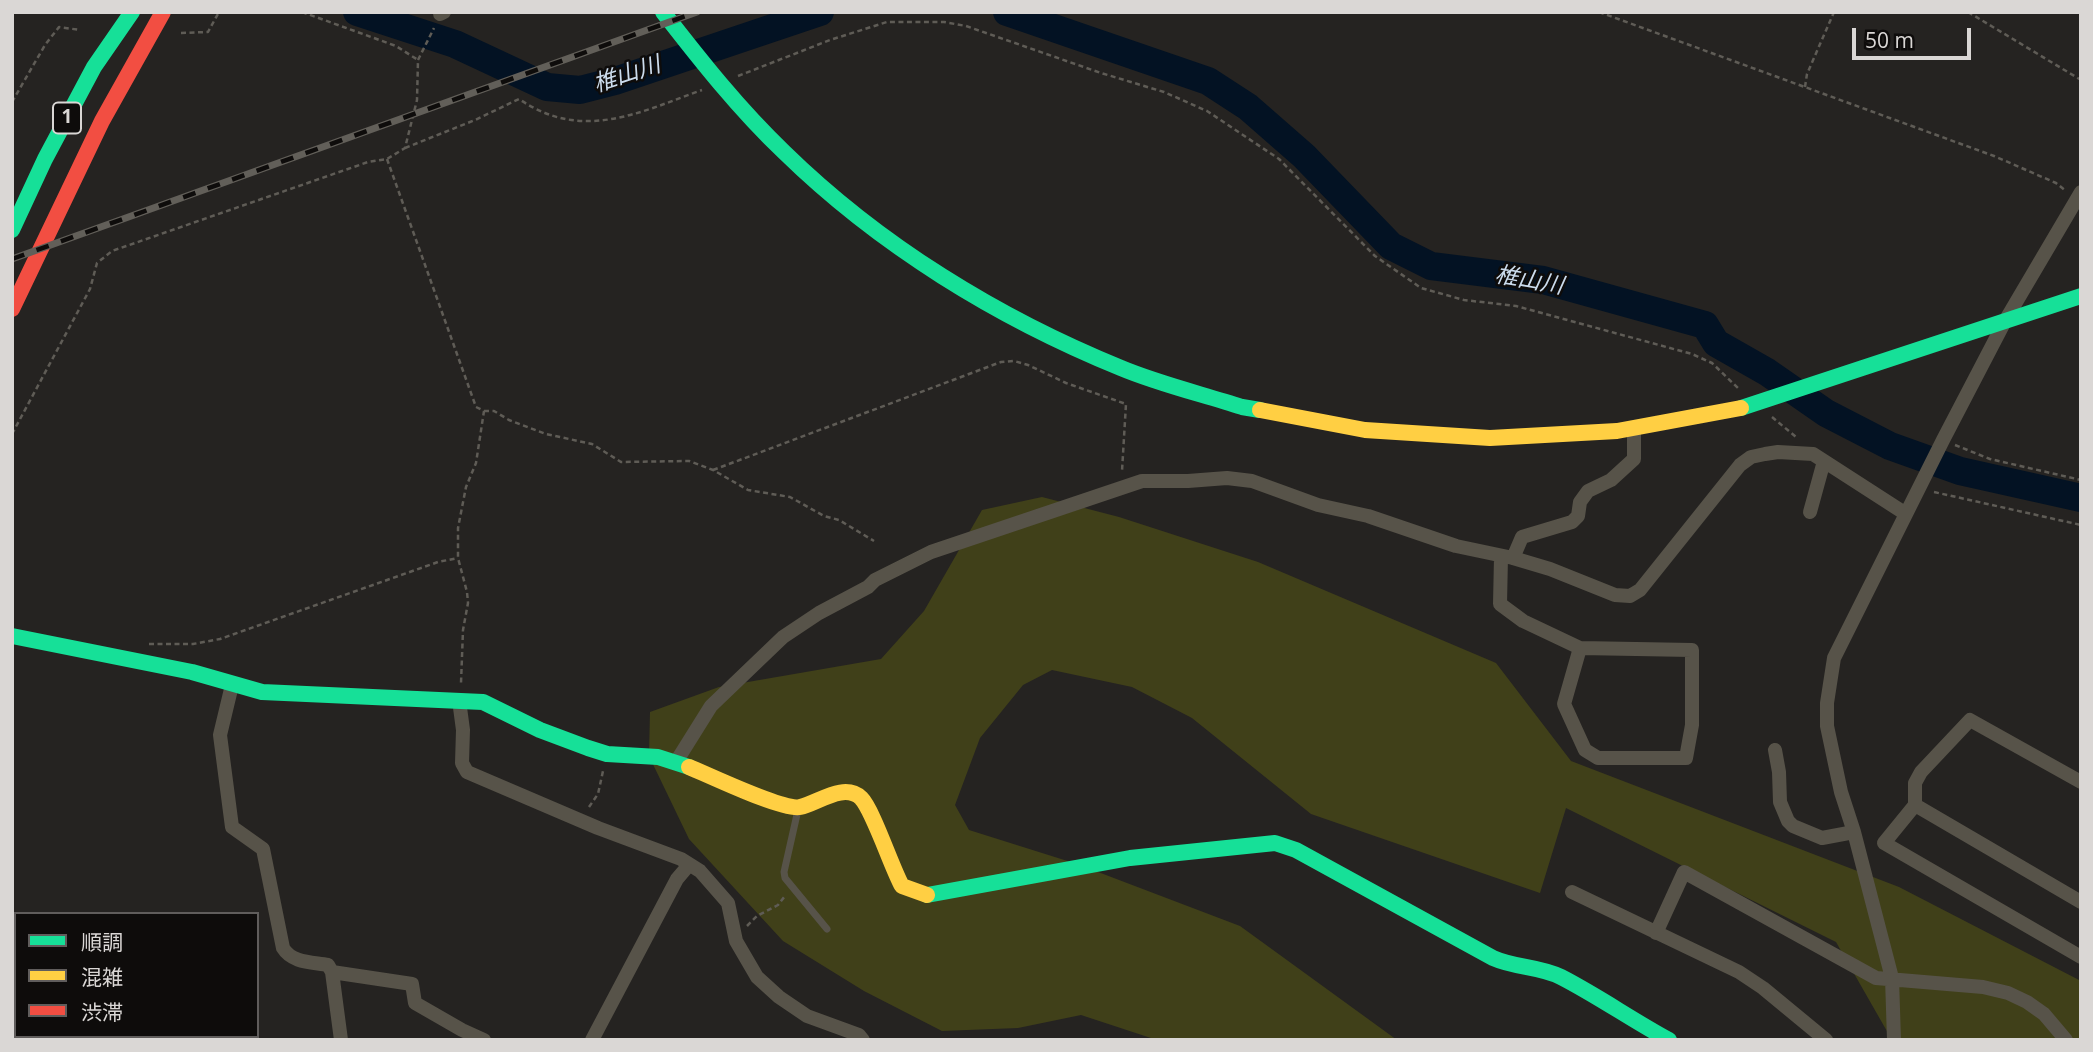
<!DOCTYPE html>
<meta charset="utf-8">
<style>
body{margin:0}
#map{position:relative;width:2093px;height:1052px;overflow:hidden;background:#252321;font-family:"Open Sans","Noto Sans JP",sans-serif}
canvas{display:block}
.frame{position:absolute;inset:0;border:14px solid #dad7d5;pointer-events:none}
.legend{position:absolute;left:14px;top:912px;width:245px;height:126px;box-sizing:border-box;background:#0e0c0b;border:2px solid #605d5c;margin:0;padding:9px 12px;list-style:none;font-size:21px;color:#dad7d5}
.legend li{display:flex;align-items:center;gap:14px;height:35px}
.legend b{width:35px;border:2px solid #605d5c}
.scale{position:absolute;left:1852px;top:28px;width:119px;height:32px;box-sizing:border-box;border:4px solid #dad7d5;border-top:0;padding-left:9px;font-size:21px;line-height:24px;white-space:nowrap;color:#dad7d5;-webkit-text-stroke:5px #0e0c0b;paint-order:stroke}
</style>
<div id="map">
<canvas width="2093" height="1052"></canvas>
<div class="frame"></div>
<ul class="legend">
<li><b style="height:9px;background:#16e098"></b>順調</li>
<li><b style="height:9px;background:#ffcf43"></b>混雑</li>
<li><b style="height:9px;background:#f24e42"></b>渋滞</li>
</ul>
<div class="scale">50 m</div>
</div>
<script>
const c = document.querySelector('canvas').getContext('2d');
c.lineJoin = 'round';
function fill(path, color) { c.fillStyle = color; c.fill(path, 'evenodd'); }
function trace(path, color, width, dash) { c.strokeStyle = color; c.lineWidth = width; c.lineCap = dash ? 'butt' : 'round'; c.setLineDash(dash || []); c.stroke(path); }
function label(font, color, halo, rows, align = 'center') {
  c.font = font + ' "Open Sans","Noto Sans JP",sans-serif'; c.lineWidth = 5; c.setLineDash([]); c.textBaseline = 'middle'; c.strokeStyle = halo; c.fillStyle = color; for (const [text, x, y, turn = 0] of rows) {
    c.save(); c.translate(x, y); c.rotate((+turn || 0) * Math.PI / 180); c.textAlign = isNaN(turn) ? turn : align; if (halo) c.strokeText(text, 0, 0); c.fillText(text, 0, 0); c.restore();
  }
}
const green = new Path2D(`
 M1042,497L1119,517L1258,562L1496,663L1571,761L1899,887L2081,981V1040H1892L1836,942L1566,808L1540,893L1311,814L1192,718L1132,687L1052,670L1023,685L980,738L955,805L969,830L1077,864L1240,926L1397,1040H1157L1081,1015L1018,1028L942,1031L864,991L783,941L689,839L649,756L650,712L719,687L881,659L924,611L982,510Z`);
const river = new Path2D(`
 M357,12L455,44L547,87L580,90L615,81L820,12
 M1007,12L1208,81L1248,107L1304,156L1391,246L1431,266L1543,280L1705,325L1716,343L1767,372L1826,413L1890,446L1960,471L2081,498`);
const path = new Path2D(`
 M302,12L396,46L418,60
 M1599,12L1994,156L2056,183L2066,191
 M1968,12L2081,80
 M181,33L208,32L219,12
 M418,60L434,28
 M738,76L830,40L887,22H944L966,26L1101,73L1164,92L1207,111L1279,159L1375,256L1421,288L1464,300L1516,306L1692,354L1712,363L1740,390
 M1805,87L1807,74L1834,12
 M12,102L45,45L59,27L80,30
 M405,148L475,120L519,99C582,142 638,113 702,90
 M387,159L476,407L484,411L476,463L466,487L458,528V558L467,592L468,603L463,630L461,683
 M484,411H494L509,420L546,434L592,444L621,462L689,461L713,470L748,490L790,497L824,516L839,520L874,541
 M1772,417L1796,437
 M12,434L90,289L97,263L112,251L368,162L387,159L405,148L417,100L418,60
 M1955,445L1990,459L2081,480
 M713,470L1001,362L1014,361L1028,365L1066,383L1126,404L1122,471
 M1934,492L2081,525
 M149,644H193L220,639L438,562L458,558
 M589,807L598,794L603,771
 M747,926L757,916L778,905L785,896`);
const lane = new Path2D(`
 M798,810L784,872L785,878L827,929`);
const street = new Path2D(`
 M440,14L444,12
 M1810,512L1824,461
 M1501,557L1500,604L1523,621L1580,648L1692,650V725L1686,758H1598L1585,750L1564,704L1580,648
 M1513,558L1522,537L1572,522L1578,516L1580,502L1588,491L1611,480L1634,459V429
 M232,685L220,735L232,827L263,849L283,948C292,963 312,962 328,965L332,972L341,1040
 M459,700L463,730L462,763L467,772L598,828L681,859L700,871L728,903L736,941L757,977L779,997L807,1016L859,1035L863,1040
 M1775,750L1779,772L1780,802L1788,821L1793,826L1822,838L1854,832
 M676,762L711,706L783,637L819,613L868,587L875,580L931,552L1142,481H1188L1227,478L1252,481L1318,505L1368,516L1456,546L1513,558L1550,569L1615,595L1630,596L1640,590L1740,465L1751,457L1765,454L1778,452L1813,454L1906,514
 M2081,782L1970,720L1921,772L1915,783V805L1884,843L2081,957
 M1915,805L2081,902
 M1572,892L1739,972L1763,988L1826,1040
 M1656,933L1684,872L1876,978L1983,987L2008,993L2027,1002L2044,1014L2066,1040
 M12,971L16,972
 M332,972L412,984L415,1003L462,1030L484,1040
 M240,1036L247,1040
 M592,1040L677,879L688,866
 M1894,1040L1892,978L1854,832L1841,792L1827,726V703L1834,658L1943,440L2005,321L2081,192`);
const fast = new Path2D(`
 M663,12C701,61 739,109 784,152C879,245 998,318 1121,368C1159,384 1202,394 1242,407L1260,410
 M12,230L45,159L94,67L132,12
 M1741,408L2081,296
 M12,636L192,672L262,692L483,702L540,730L588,748L607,754L658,757L689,767
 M927,895L1130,858L1275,843L1296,850L1493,958C1515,968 1539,966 1561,977C1598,996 1632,1020 1669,1040`);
const slow = new Path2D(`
 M1260,410L1365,430L1490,438L1617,431L1741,408
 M689,767C709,775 783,811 800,807C818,803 844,782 861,798C873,810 891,866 902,886L927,895`);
const jam = new Path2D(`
 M12,309L102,121L163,12`);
const rail = new Path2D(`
 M12,259L697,12`);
const shields = [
 [67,118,28]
];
const shieldNames = [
 ["1",67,118]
];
const waterNames = [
 ["椎山川",627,75,-18],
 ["椎山川",1529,281,10]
];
fill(green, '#404019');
trace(river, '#031223', 28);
trace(path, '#5f5c56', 2.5, [5, 3.5]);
trace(lane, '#575349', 7);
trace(street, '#575349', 14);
trace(fast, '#16e098', 16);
trace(slow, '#ffcf43', 16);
trace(jam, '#f24e42', 16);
trace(rail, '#625f59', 7);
trace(rail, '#0e0c0b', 4.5, [13]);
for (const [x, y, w] of shields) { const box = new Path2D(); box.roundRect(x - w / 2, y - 15.5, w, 31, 5); c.fillStyle = '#0e0c0b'; c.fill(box); trace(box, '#dad7d5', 2); }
label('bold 19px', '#dad7d5', null, shieldNames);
label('italic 23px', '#ccdced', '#0e0c0b', waterNames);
</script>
